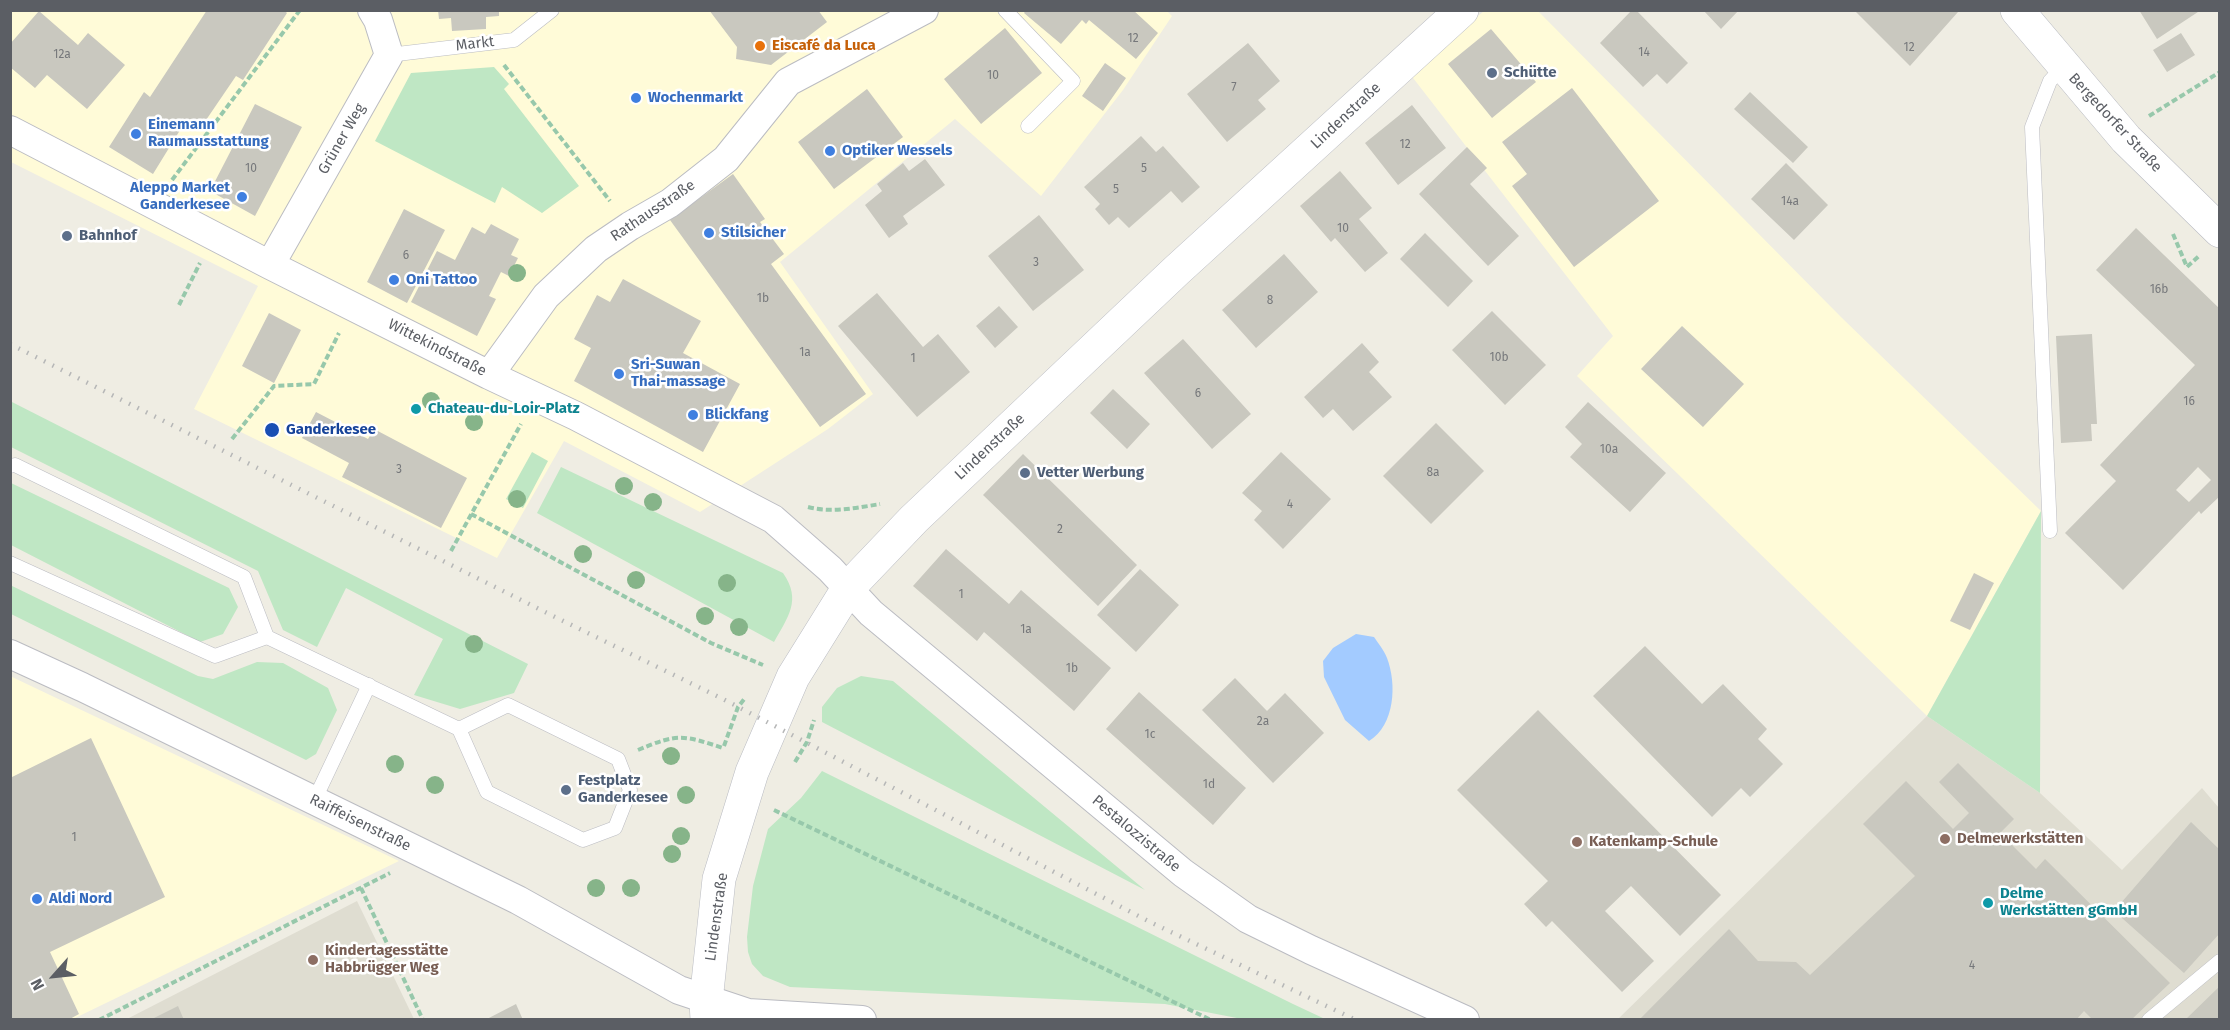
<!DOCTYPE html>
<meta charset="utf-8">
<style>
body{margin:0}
#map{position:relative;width:2230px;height:1030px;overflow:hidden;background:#efede3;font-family:"Fira Sans",sans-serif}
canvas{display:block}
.frame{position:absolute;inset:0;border:12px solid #5b5e64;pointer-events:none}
.north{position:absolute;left:24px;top:946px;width:60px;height:60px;-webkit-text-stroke:4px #fff;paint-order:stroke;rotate:243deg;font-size:16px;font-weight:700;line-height:24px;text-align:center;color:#5b5e64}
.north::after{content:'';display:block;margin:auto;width:21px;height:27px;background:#5b5e64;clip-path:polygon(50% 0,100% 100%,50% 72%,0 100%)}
</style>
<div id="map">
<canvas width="2230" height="1030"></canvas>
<div class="frame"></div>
<div class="north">N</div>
</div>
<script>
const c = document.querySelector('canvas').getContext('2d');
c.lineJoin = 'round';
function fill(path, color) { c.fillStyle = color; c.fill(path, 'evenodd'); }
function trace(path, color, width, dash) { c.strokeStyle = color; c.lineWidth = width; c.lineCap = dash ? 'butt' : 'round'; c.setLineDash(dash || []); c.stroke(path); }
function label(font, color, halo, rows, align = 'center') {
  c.font = font + ' "Fira Sans",sans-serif'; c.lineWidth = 5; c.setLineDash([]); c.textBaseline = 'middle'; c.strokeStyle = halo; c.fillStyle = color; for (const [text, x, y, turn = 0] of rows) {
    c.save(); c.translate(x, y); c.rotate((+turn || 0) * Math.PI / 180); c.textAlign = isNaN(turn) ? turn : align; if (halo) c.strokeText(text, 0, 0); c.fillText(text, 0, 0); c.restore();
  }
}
const commercial = new Path2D(`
 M1166,10L1172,16L1123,90L1041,196L955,119L780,262L873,394L828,429L700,512L564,441L497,558L194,409L258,286L11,162L10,11Z
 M1484,11H1538L1841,317L2041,511L1927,716L1577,376L1613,336L1410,74Z
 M10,676L399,861L73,1019H11Z`);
const education = new Path2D(`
 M1927,716L2040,793L2122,870L2202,788L2219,808V1019L1617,1020Z
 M357,901L414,1019L125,1020Z`);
const green = new Path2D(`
 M494,67L509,84L504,89L579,186L542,213L502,187L495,203L375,141L411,73Z
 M10,401L528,664L514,693L460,709L414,695L443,639L346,588L317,647L283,630L258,571L11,447Z
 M532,452L548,461L523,508L506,499Z
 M561,467L783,573C802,600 788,617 774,642L537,513Z
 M11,483L229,588L238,607L223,634L200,642L11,545Z
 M2041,511L2040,793L1927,716Z
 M10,585L198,676L213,679L257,662L283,663L328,688L337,710L316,754L306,760L11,614Z
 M861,676L893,681L1145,890L822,722V707L837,688Z
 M822,771L1293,1004L1325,1019H1242L1165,1004L790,987L763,976L752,964L748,952L747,937L753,886L768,829L801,798Z`);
const water = new Path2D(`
 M1356,634L1374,637C1378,643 1384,650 1387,658C1397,684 1395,725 1369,741L1345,720L1324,677L1323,661L1333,648Z`);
const building = new Path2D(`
 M207,10H284L287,13L243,80L236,76L204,123L189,125L185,122L153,174L109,147L144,92L150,97Z
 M438,10H499V16L486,17V29L452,31L451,18L439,19Z
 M709,10H818L827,22L771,65L736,59L737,47Z
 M1026,10H1133L1158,33L1136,59L1089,20L1086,24L1082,20L1061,44L1024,13Z
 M1632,10H1636L1688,63L1667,84L1657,74L1643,87L1600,43Z
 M1703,10H1739L1721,29Z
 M1854,10H1956L1958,12L1910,66Z
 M2139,10H2201L2157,39Z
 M39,11L78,45L88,33L125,65L87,109L47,75L35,88L10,67V44Z
 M1005,28L1042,73L981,124L944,79Z
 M1491,29L1536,82L1492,118L1448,64Z
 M2181,33L2195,55L2167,72L2153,50Z
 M1248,43L1280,81L1258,100L1266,109L1227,142L1187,94Z
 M1105,63L1126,78L1103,111L1082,96Z
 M1572,88L1659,201L1574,267L1512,186L1527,174L1502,142Z
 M867,89L903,137L834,189L798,142Z
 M1750,92L1808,147L1793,163L1734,109Z
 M255,104L302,127L255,216L210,191Z
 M1412,105L1446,148L1398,185L1365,143Z
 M1141,136L1156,152L1163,146L1200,187L1182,203L1171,191L1129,228L1118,217L1109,225L1095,209L1100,204L1084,187Z
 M1467,147L1487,168L1470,184L1519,236L1488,266L1419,194Z
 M925,159L945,185L903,216L908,224L889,238L865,205L882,191L877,184L903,163L909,171Z
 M1786,163L1828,205L1794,240L1751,199Z
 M1340,171L1372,208L1359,219L1388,253L1365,272L1335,238L1331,242L1300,206Z
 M733,174L765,219L760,222L784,254L771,264L866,394L820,427L670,220Z
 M404,209L445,230L407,303L367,282Z
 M1039,215L1084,270L1033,311L988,256Z
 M491,224L519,239L511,255L518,258L509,276L501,272L489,296L496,299L477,336L411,302L437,251L455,260L472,227L485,234Z
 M2136,228L2220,309V496L2201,514L2199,511L2123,590L2065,533L2116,481L2100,465L2195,365L2096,270ZM2198,467L2211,480L2189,502L2176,490Z
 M1425,233L1473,281L1448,307L1400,259Z
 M1284,254L1318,292L1256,348L1222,310Z
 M623,279L701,321L683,353L740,384L703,452L574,381L591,348L574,339L597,295L610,302Z
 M877,293L923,347L938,334L970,372L917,417L838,326Z
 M999,306L1018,327L995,348L976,326Z
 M1492,311L1546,365L1505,405L1452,350Z
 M269,313L301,330L274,383L242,366Z
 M1682,326L1744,384L1703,427L1641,369Z
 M2092,334L2097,424H2091L2092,441L2061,443L2056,336Z
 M1183,339L1251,414L1212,449L1144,373Z
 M1362,343L1379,362L1369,372L1392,397L1353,431L1333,409L1323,418L1304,397Z
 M1113,389L1150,424L1127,449L1090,413Z
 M1588,402L1666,473L1630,512L1570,457L1582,444L1565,427Z
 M316,412L368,439L374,429L467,478L441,528L342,477L349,463L302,438Z
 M1436,423L1484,471L1431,524L1383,476Z
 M1281,452L1331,499L1283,549L1254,520L1262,511L1242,493Z
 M1023,454L1137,565L1098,606L983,495Z
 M946,549L1009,604L1021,590L1111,668L1074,711L984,632L977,641L913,586Z
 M1140,569L1179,605L1136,652L1097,615Z
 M1974,573L1994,583L1970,630L1950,621Z
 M1645,646L1702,704L1723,684L1767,729L1758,739L1783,764L1750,797L1741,788L1712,817L1593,696Z
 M1235,678L1267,711L1285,693L1324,733L1273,783L1202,710Z
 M1139,692L1246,788L1213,825L1106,729Z
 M1538,710L1721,895L1680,936L1631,886L1605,911L1654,961L1622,992L1552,921L1546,927L1524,904L1548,881L1457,790Z
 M91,738L165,897L50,952L79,1014L68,1020H10V778Z
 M1958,763L2014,819L2000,833L2036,869L2045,859L2170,983L2131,1020H2093L2084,1011L2076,1020H1639L1729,929L1758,961L1796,962L1810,975L1915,876L1863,824L1906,781L1953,829L1969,813L1939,782Z
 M2191,822L2220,850V933L2184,973L2114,911Z
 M2220,986V1020H2185Z
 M516,1004L523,1020H485Z
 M178,1006L184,1020H150Z`);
const path = new Path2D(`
 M504,65L610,201
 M2149,116L2220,72
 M172,180L300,10
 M2173,234L2187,267L2199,256
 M179,305L200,263
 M232,439L274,386L314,384L339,333
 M808,507C831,513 857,508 880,504
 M471,514L711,643L763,665
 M451,551L521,424
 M724,746L738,707L745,698
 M638,750C678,733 683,735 723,748
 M795,762L807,742L814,720
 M774,810L1211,1020
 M361,888L423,1020
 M99,1020L390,873`);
const lane = new Path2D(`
 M1005,10L1073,81L1028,126
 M389,55L514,40L552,10
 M10,466L15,465L244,577L267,637L459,729L487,792L583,840L615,828L630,790L618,759L508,705L459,729
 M2050,531L2032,127L2050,81L2063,67
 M10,563L215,656L267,637
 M314,801L369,685
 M2149,1020L2220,961`);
const street = new Path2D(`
 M10,130L270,265L489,375L576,416L773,519L830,569L871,613L1183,873L1248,919L1311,950L1465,1020
 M270,265L389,55L378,20L372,10
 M489,375L546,296L596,249L630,226L670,203L726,159L788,82L924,10
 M10,654L82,687L518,900L679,990L748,1013L862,1020`);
const secondary = new Path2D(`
 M2017,10L2126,139L2220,231
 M707,1020L706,1001L719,879L752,772L793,677L849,587L914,519L1176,271L1462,10`);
const rail = new Path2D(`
 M10,344L551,615L723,699L1150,922L1356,1020`);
const trees = [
 [517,273],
 [431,401],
 [474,422],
 [624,486],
 [517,499],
 [653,502],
 [583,554],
 [636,580],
 [727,583],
 [705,616],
 [739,627],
 [474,644],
 [671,756],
 [395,764],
 [435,785],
 [686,795],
 [681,836],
 [672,854],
 [596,888],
 [631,888]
];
const markers = [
 [760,46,6,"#e8710a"],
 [1492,73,6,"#5c6f8a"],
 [636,98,6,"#3f7fe0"],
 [136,134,6,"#3f7fe0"],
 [830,151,6,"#3f7fe0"],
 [242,197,6,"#3f7fe0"],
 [709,233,6,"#3f7fe0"],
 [67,236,6,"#5c6f8a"],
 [394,280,6,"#3f7fe0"],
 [619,374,6,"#3f7fe0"],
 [416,409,6,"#0f9aa8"],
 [693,415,6,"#3f7fe0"],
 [272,430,8,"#1a4fb4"],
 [1025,473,6,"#5c6f8a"],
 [566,790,6,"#5c6f8a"],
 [1945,839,6,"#8d6e63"],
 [1577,842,6,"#8d6e63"],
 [37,899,6,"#3f7fe0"],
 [1988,903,6,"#0f9aa8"],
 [313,960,6,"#8d6e63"]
];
const numberNames = [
 ["12",1133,39],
 ["12",1909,48],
 ["14",1644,53],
 ["12a",62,55],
 ["10",993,76],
 ["7",1234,88],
 ["12",1405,145],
 ["10",251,169],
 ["5",1144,169],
 ["5",1116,190],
 ["14a",1790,202],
 ["10",1343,229],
 ["6",406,256],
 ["3",1036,263],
 ["16b",2159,290],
 ["1b",763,299],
 ["8",1270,301],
 ["1a",805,353],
 ["10b",1499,358],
 ["1",913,359],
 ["6",1198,394],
 ["16",2189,402],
 ["10a",1609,450],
 ["3",399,470],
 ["8a",1433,473],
 ["4",1290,505],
 ["2",1060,530],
 ["1",961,595],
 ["1a",1026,630],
 ["1b",1072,669],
 ["2a",1263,722],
 ["1c",1150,735],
 ["1d",1209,785],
 ["1",74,838],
 ["4",1972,966]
];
const streetNames = [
 ["Markt",475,44,-7],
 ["Lindenstraße",1346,116,-43],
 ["Bergedorfer Straße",2115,123,47],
 ["Grüner Weg",342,139,-60],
 ["Rathausstraße",653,211,-34],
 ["Wittekindstraße",437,348,27],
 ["Lindenstraße",990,447,-43],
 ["Raiffeisenstraße",360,823,26],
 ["Pestalozzistraße",1136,834,40],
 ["Lindenstraße",717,917,-82]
];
const foodNames = [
 ["Eiscafé da Luca",772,46]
];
const serviceNames = [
 ["Schütte",1504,73],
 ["Bahnhof",79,236],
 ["Vetter Werbung",1037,473],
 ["Festplatz",578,781],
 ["Ganderkesee",578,798]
];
const shopNames = [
 ["Wochenmarkt",648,98],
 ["Einemann",148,125],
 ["Raumausstattung",148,142],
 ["Optiker Wessels",842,151],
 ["Aleppo Market",230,188,"right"],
 ["Ganderkesee",230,205,"right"],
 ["Stilsicher",721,233],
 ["Oni Tattoo",406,280],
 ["Sri-Suwan",631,365],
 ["Thai-massage",631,382],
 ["Blickfang",705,415],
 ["Aldi Nord",49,899]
];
const cultureNames = [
 ["Chateau-du-Loir-Platz",428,409],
 ["Delme",2000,894],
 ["Werkstätten gGmbH",2000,911]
];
const transitNames = [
 ["Ganderkesee",286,430]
];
const educationNames = [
 ["Delmewerkstätten",1957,839],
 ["Katenkamp-Schule",1589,842],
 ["Kindertagesstätte",325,951],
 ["Habbrügger Weg",325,968]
];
fill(commercial, '#fffbd8');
fill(education, '#dfddd1');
fill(green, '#bfe7c4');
fill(water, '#a3cbff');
fill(building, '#c9c8bf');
trace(lane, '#bbbcc2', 15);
trace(street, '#bbbcc2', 30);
trace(secondary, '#b9bbc2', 34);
trace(path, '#97c8ab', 4, [6, 3]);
trace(lane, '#fff', 14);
trace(street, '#fff', 28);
trace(secondary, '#fff', 33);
trace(rail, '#b6b7b7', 4.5, [1.5, 8]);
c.fillStyle = '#86b489';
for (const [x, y] of trees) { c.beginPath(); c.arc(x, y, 9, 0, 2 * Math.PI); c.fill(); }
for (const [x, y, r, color] of markers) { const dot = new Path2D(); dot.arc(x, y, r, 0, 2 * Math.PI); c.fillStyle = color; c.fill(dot); trace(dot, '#fff', 2); }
label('12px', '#76787b', null, numberNames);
label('15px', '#5b5e64', '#fff', streetNames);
label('bold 15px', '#c56008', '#fff', foodNames, 'left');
label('bold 15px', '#4e5e75', '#fff', serviceNames, 'left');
label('bold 15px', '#366cbe', '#fff', shopNames, 'left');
label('bold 15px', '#0d838f', '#fff', cultureNames, 'left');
label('bold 15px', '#164399', '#fff', transitNames, 'left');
label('bold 15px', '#785e54', '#fff', educationNames, 'left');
</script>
